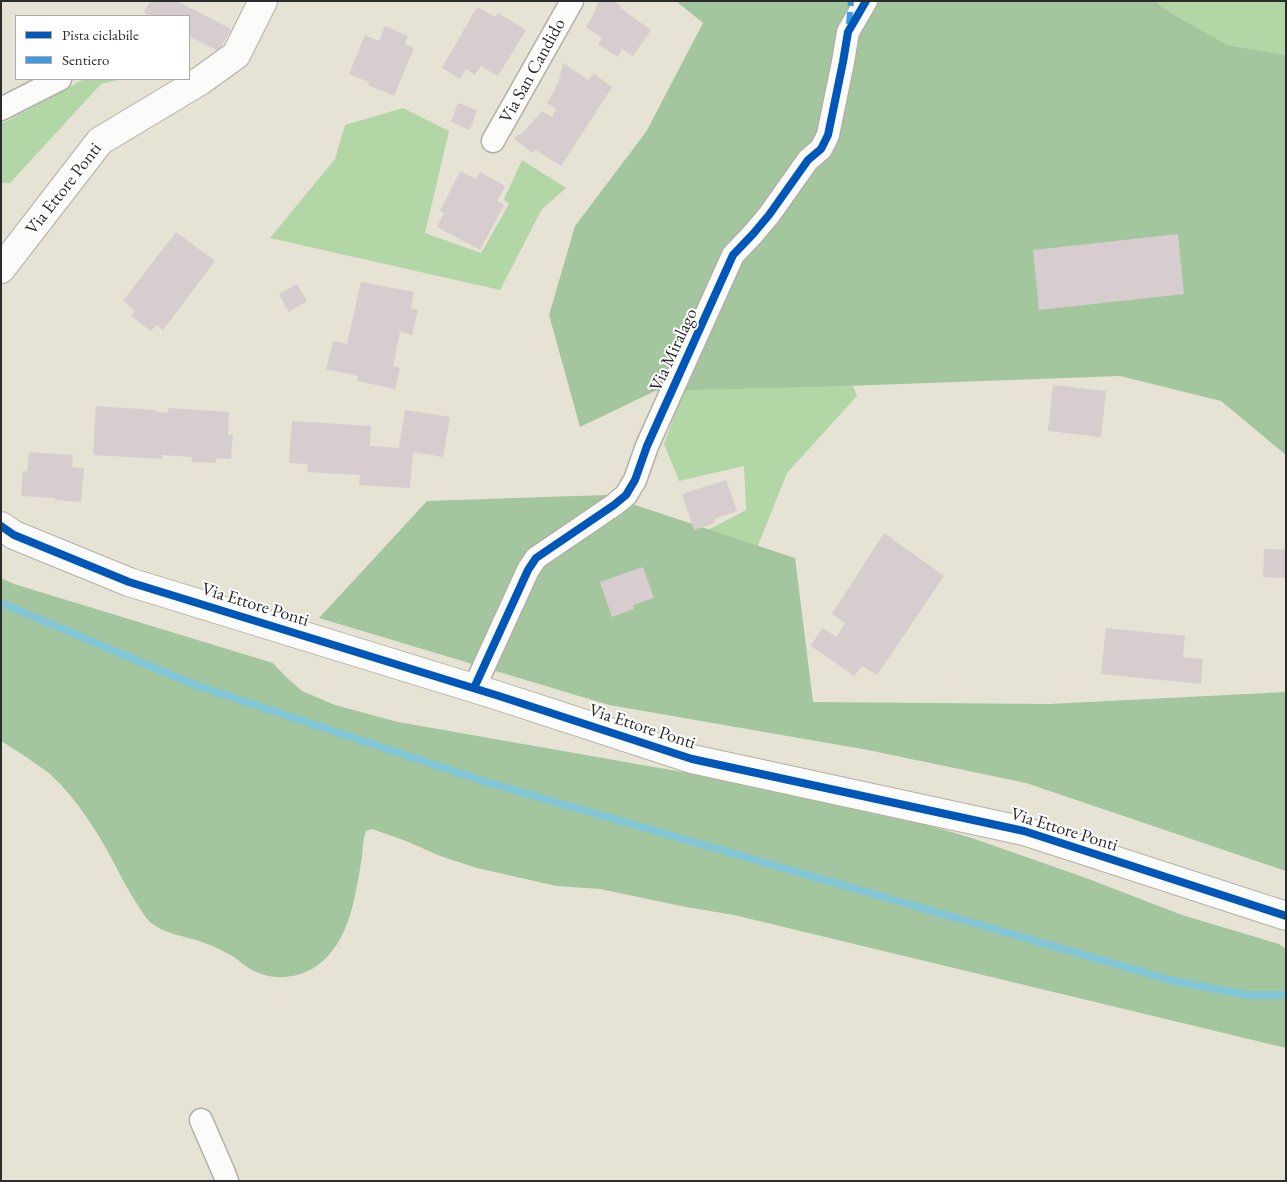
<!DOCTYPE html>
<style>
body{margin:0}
#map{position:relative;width:1287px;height:1182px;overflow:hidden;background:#e6e3d4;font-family:"EB Garamond",serif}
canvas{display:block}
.frame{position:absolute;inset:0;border:2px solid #2b2b2b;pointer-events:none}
.legend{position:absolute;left:15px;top:15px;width:175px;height:65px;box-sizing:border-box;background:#fff;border:1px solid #aaa;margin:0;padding:6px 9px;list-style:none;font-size:15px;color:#2b2b2b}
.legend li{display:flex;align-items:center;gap:10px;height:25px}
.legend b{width:25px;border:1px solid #aaa}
</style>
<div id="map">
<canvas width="1287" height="1182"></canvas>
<div class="frame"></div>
<ul class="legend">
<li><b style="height:6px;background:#0057b8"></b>Pista ciclabile</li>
<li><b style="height:6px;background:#3d9ce1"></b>Sentiero</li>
</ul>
</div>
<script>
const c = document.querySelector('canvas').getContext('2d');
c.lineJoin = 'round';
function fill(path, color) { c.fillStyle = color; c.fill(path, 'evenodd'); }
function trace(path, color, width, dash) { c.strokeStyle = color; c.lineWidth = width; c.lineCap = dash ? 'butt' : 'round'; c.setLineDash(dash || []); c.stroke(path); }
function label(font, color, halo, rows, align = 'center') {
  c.font = font + ' "EB Garamond",serif'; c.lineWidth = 4; c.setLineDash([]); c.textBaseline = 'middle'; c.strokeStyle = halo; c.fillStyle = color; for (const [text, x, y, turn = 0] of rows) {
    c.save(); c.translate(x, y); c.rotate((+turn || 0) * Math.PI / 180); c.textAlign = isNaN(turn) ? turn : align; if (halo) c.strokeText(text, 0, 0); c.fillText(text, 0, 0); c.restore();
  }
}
const green = new Path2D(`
 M1155,1H1286V55L1228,45L1171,13Z
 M84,79H122L101,84L10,183H1V123L7,121Z
 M403,108L449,131L425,233L481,253L509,204L504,199L522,160L566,188L542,209L500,290L270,238L335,159L345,125Z
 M853,386L857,396L787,473L747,573L683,543L746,510L744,466L679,481L664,444L684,390Z`);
const forest = new Path2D(`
 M676,1H1155L1171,13L1228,45L1286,55V455L1221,401L1120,376L819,387L655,391L580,427L549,315L575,226L646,132L703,23Z
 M605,495L795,558L813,702L1049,704L1286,692V871L1026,783L868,750L609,705L319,618L427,501Z
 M1,578L14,584L273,663L285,676L302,691L335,705L398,722L728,780L890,814L972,838L1086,878L1182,915L1279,944L1286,949V1048L734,915L686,907L600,889L556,886L477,868L440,856L406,841L372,829L366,831C363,839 363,848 362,857C356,890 352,930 328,956C310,976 281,983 256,972C247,968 241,962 234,957C225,952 216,947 207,944C188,936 163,935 148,920C144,916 142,911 139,907C129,892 121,877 113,861C96,830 77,799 51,775C47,771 41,768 36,764C25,756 13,748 1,741Z`);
const stream = new Path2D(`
 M1,603L195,685L486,782L1174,981L1247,995H1286`);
const building = new Path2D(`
 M150,1H177L231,29L219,51L189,36V16H150L144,12Z
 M598,1H614L621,6L620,8L651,30L633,56L622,49L618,57L598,44L602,38L586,27L595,12Z
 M477,7L495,17L498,13L526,30L498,76L481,66L475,75L466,69L460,79L442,68Z
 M385,26L408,36L405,44L414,48L394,96L368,85L369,82L349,74L365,35L379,41Z
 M563,63L588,80L594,74L612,87L561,166L536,150L533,153L513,138L521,134L528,127L542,111L552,117L556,109L547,103L555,89L559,80Z
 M458,103L477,110L470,130L451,122Z
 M460,171L476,179L480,172L505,186L497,201L504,205L480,250L437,227L444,213L440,211Z
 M176,232L215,261L163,330L156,325L151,331L131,316L135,310L123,301Z
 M1178,234L1184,294L1039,310L1033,250Z
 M361,282L414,292L411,308L418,310L412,335L400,332L393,366L400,368L395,389L357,381L358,376L326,369L333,341L347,344Z
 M297,284L307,301L289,312L279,294Z
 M1053,385L1106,391L1101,437L1048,431Z
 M96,406L155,410V412L168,413V408L229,412L228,435H233L231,459L216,458V463L191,462L192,457L162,455V459L93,455Z
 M405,410L450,417L443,457L413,452L410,488L359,485L360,475L307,472L308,464L289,463L292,421L371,426L370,446L399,448Z
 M29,452L73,455L72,467L84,468L81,502L55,500V498L21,496L23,471H27Z
 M726,480L737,511L714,519L715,523L694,530L682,494Z
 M884,533L944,576L877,675L862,666L854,676L811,646L822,628L837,637L845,623L832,614Z
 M1264,549L1286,550V578L1263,577Z
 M643,567L654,598L633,605L634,609L612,617L600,582Z
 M1106,628L1185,636L1183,657L1203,659L1201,684L1101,674Z`);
const street = new Path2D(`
 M1,109L60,79
 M493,141L572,1
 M474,688L528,570L536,558L614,505L626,495L635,480L647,446L733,255L753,234L769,215L808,160L821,149L828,135L843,62L848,32L866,1
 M201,1120L224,1173L227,1181`);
const secondary = new Path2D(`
 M1,269L100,141L200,81L236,55L263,1
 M1,526L14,535L129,582L499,696L692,759L1024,831L1286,916`);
const quiet = new Path2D(`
 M849,24L851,1`);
const cycleway = new Path2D(`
 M1,526L14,535L129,582L499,696L692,759L1024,831L1286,916
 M474,688L528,570L536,558L614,505L626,495L635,480L647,446L733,255L753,234L769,215L808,160L821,149L828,135L843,62L848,32L866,1`);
const streetNames = [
 ["Via San Candido",533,71,-61],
 ["Via Ettore Ponti",64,189,-52],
 ["Via Miralago",674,350,-65],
 ["Via Ettore Ponti",255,605,17],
 ["Via Ettore Ponti",642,727,18],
 ["Via Ettore Ponti",1064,830,17]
];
fill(green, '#b3d6a7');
fill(forest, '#a4c69e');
trace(stream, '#83c6d6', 8);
fill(building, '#d7ccce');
trace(street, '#b2b0a6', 25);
trace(secondary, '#b2b0a6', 30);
trace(street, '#fbfbf9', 22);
trace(secondary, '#fbfbf9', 28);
trace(quiet, '#3d9ce1', 6, [12, 6]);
trace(cycleway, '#0057b8', 8);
label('18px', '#2b2b2b', '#fff', streetNames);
</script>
